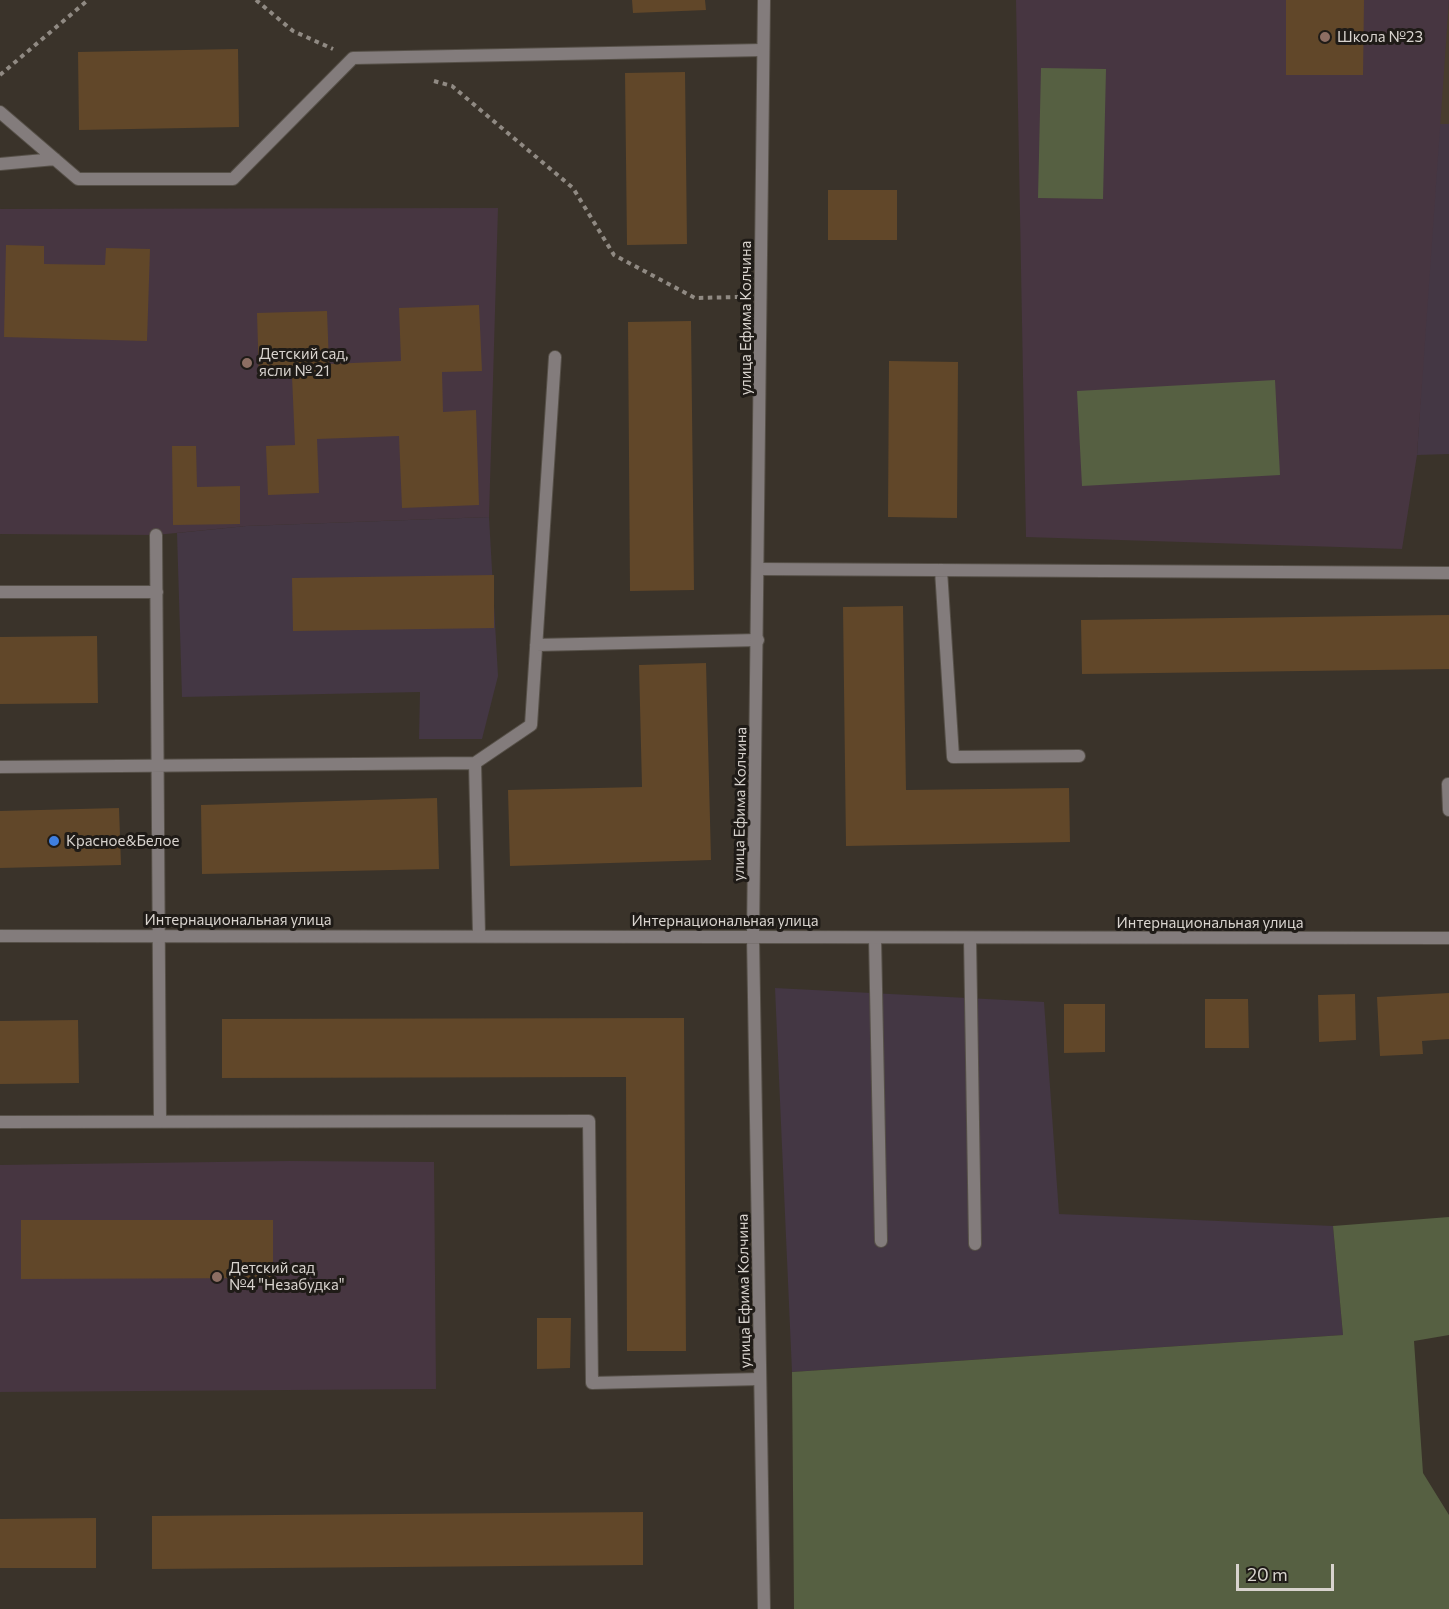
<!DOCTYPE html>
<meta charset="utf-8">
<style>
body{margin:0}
#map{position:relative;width:1449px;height:1609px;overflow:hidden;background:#3a332a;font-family:Commissioner,sans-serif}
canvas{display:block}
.scale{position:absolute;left:1236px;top:1564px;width:98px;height:27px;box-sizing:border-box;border:3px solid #d8d3ce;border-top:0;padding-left:8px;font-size:18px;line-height:21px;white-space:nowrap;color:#d8d3ce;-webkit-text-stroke:4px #1f1b17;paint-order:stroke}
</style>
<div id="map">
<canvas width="1449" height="1609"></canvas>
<div class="scale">20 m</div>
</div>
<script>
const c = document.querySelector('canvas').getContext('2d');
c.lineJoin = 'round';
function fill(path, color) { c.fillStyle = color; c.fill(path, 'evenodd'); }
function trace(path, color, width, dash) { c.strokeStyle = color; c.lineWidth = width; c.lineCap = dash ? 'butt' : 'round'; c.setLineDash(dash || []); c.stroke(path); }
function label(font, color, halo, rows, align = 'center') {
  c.font = font + ' Commissioner,sans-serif'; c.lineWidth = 6; c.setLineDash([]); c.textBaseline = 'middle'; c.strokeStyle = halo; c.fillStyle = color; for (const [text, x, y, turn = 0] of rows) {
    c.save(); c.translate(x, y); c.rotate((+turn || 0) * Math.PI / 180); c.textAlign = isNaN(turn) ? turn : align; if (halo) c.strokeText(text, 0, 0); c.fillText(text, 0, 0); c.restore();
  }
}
const built = new Path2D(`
 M1449,0V124H1437Z`);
const industrial = new Path2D(`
 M1437,124H1449V454L1417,455Z
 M489,517L498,676L482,739H419L420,692L182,697L177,533L246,526Z
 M775,988L1044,1002L1059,1214L1333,1226L1343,1335L792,1372Z`);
const education = new Path2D(`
 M1016,0H1449L1417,455L1402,549L1026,537Z
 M498,208L489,517L246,526L156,535L0,534V209Z
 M289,1161L434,1162L436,1389L0,1392V1165Z`);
const green = new Path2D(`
 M1041,68L1106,69L1103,199L1038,198Z
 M1275,380L1280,475L1082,486L1077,391Z
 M1449,1217V1335L1414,1341L1423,1473L1449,1515V1609H794L792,1372L1343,1335L1333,1226Z`);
const building = new Path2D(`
 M632,0H705L706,10L633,13Z
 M1286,0H1364L1363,75H1286Z
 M238,49L239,127L79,130L78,52Z
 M685,72L687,244L627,245L625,73Z
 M828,190H897V240H828Z
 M6,245L44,246V264L105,265L106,248L150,249L147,341L4,337Z
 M479,305L482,371L442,372L443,412L476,410L479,505L402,508L399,436L317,439L319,493L268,495L266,446L295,445L292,376L259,377L257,313L327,311L329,364L401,361L399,308Z
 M691,321L694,590L630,591L628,322Z
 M889,361L958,362L957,518L888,517Z
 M172,446H196L197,487L240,486V524L173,525Z
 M494,575V628L293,631L292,578Z
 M903,606L906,790L1069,788L1070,842L846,846L843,607Z
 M1449,615V669L1082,674L1081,620Z
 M97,636L98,703L0,704V637Z
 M706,663L711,860L510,866L508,790L642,787L639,665Z
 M437,798L439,869L202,874L201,805Z
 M119,808L121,865L0,868V811Z
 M1449,993V1039L1422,1041L1423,1054L1380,1056L1377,997Z
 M1355,994L1356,1040L1319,1042L1318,995Z
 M1205,999H1248L1249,1048H1205Z
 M1064,1004H1105V1052L1064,1053Z
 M684,1018L686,1351H627L626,1077L222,1078V1019Z
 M78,1020L79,1083L0,1084V1021Z
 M21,1220H273V1278L21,1279Z
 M537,1318H571L570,1368L537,1369Z
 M643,1512V1565L152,1569V1516Z
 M96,1518V1568H0V1519Z`);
const path = new Path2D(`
 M256,0L293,31L333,49
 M0,75L88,0
 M434,81L452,86L573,188L614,255L695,298L739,297`);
const service = new Path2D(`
 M0,112L78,179H233L353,58L763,50
 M0,164L55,159
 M156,535L160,1120
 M759,569L1449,573
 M941,570L953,757L1079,756
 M0,592H157
 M536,645L758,640
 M0,767L475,763
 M1448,784L1449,810
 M479,934L475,763L531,725L555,357
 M875,938L881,1241
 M970,938L975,1244
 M0,1122L589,1121L592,1383L760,1379`);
const minor = new Path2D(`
 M764,0L753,936L764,1609
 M0,936L1449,938`);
const markers = [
 [1325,37,6,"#8d6e63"],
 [247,363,6,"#8d6e63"],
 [54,841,6,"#3f7fe0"],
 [217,1277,6,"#8d6e63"]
];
const poiNames = [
 ["Школа №23",1337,37],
 ["Детский сад,",259,354],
 ["ясли № 21",259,371],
 ["Красное&Белое",66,841],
 ["Детский сад",229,1268],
 ["№4 \"Незабудка\"",229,1285]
];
const streetNames = [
 ["улица Ефима Колчина",746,318,-90],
 ["улица Ефима Колчина",740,804,-89],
 ["Интернациональная улица",238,920],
 ["Интернациональная улица",725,921],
 ["Интернациональная улица",1210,923],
 ["улица Ефима Колчина",744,1291,-91]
];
fill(built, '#483c2e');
fill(industrial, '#443744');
fill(education, '#473641');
fill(green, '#566042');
fill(building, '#614729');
trace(service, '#565048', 14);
trace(minor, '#565048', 14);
trace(path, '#908a83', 4, [4.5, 4.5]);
trace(service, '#837c7c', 12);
trace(minor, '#837c7c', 12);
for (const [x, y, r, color] of markers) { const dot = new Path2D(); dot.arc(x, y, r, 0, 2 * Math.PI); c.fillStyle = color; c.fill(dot); trace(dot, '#1f1b17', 2); }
label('15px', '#d8d3ce', '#1f1b17', poiNames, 'left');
label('15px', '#d8d3ce', '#1f1b17', streetNames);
</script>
